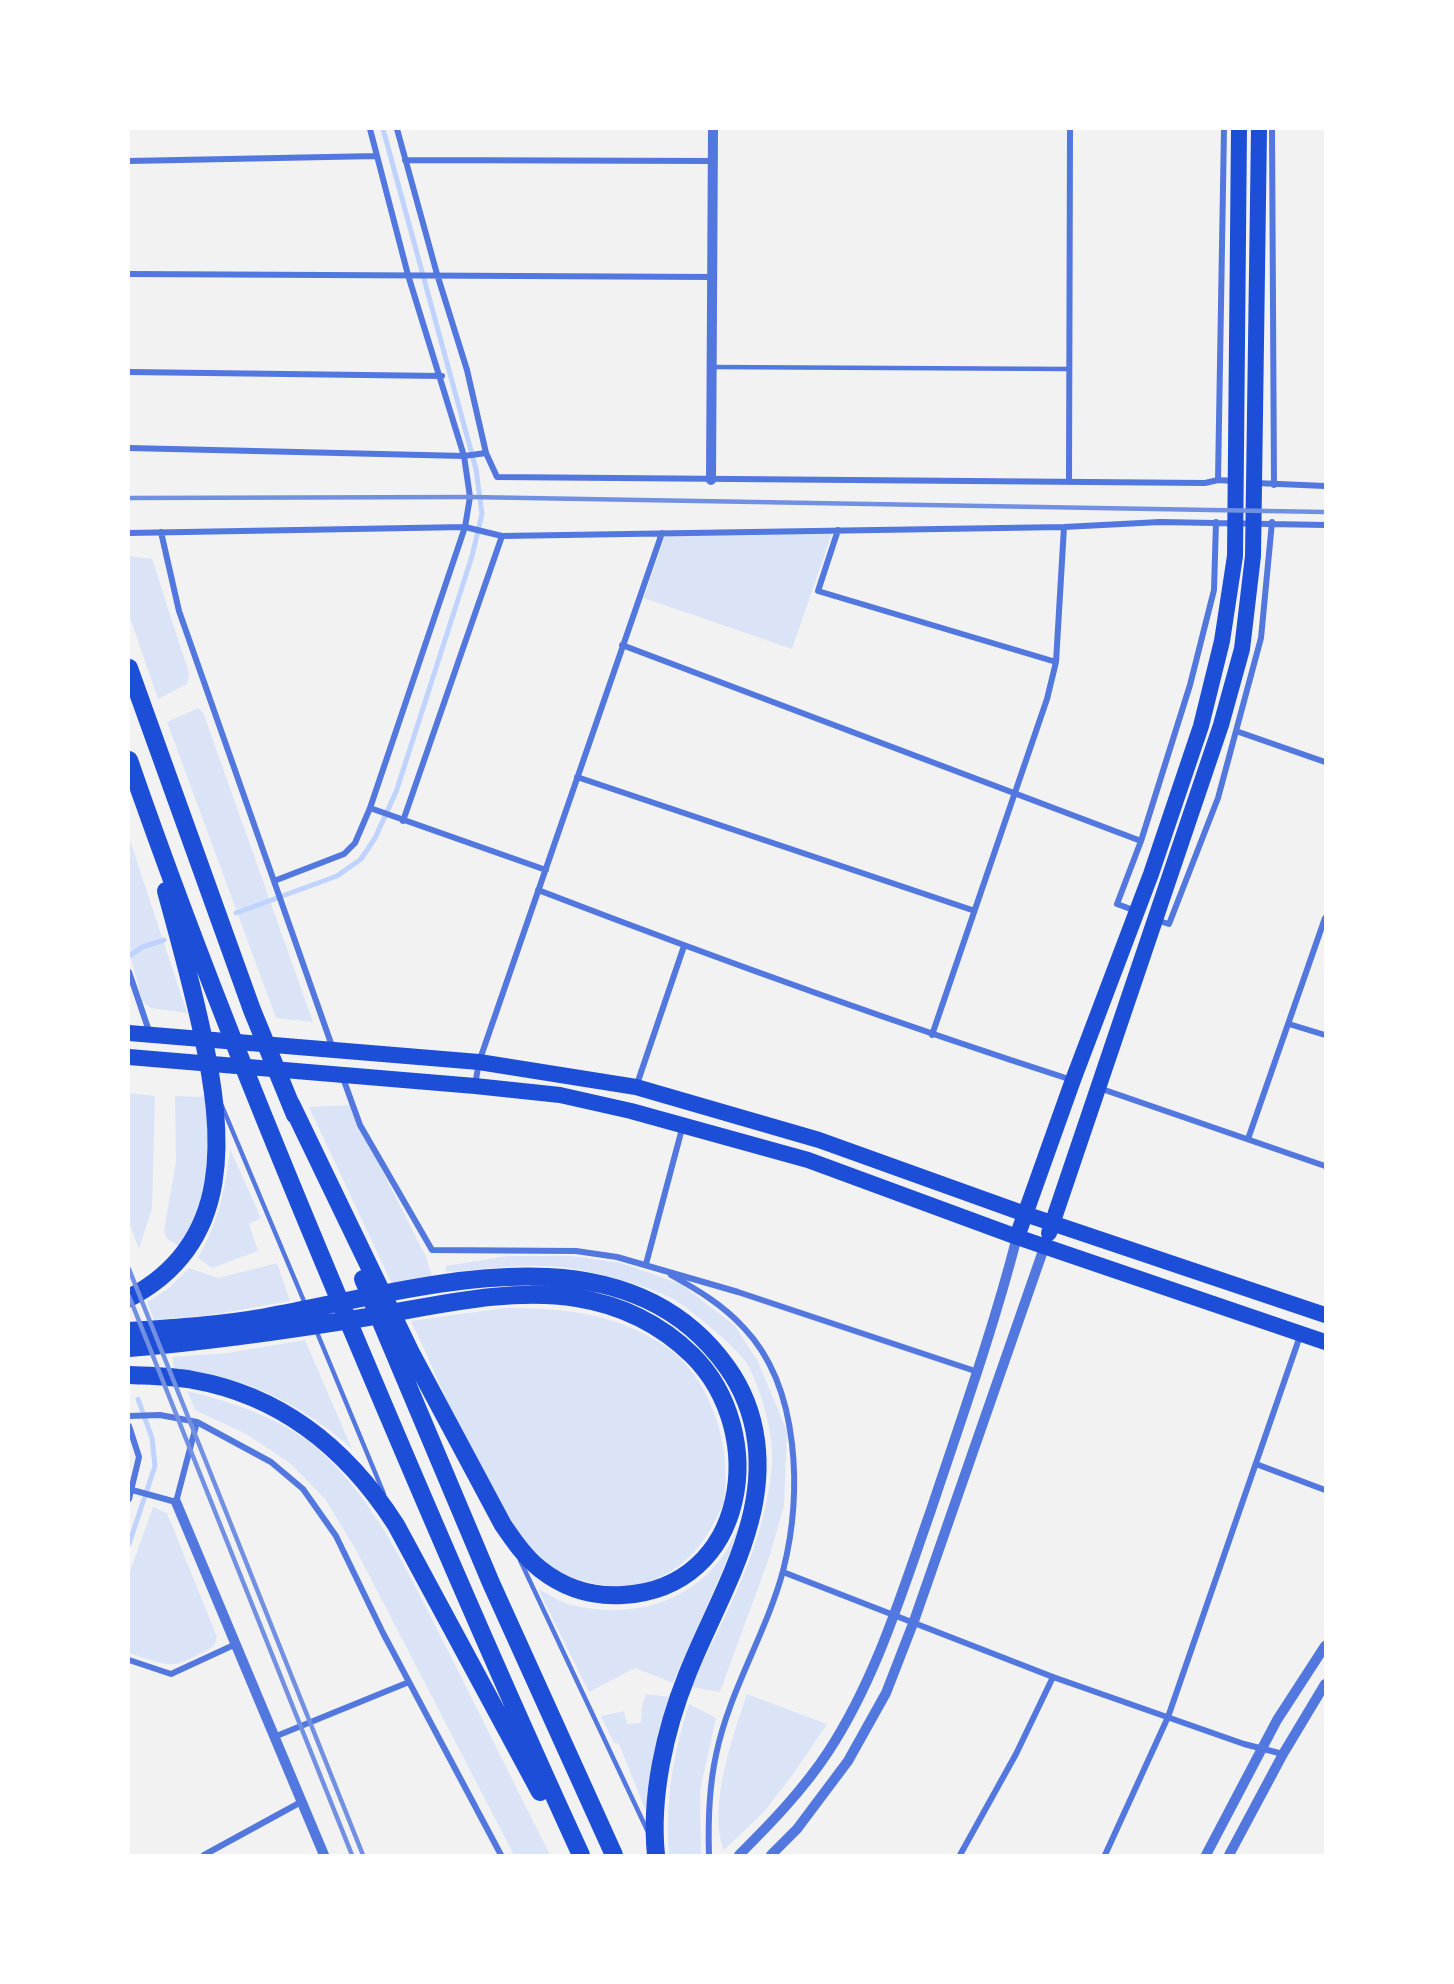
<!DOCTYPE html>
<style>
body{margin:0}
#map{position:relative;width:1454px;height:1984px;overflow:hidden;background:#f2f2f2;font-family:"Titillium Web",sans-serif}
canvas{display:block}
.frame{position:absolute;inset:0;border:130px solid #fff;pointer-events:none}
</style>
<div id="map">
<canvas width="1454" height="1984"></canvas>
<div class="frame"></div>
</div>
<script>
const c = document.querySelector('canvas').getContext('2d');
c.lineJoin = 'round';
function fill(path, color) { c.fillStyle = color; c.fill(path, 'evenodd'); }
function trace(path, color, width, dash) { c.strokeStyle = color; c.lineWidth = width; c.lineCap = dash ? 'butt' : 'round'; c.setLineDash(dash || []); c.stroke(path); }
const green = new Path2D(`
 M833,530L792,649L644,598L665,536Z
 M129,556L152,559L189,673L187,684L158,699L129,615Z
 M198,708L203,712L313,1022L276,1018L167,722Z
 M129,837L187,1013L151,1008L142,1001L129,950Z
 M129,1093L155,1096L152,1208L139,1249L129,1222Z
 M175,1096L205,1097C211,1156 209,1194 180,1247L166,1238L164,1230L176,1162Z
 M349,1105L426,1257L432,1277L392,1284L309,1107Z
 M230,1149L261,1218L249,1224L258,1251L212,1268L198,1258C219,1220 225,1191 230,1149Z
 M508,1256H572L621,1263L681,1284L735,1326L758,1362L787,1431L784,1506L769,1558L720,1692L690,1687C725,1617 767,1542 772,1462C774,1434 760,1385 746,1362C737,1348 688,1307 673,1299C649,1286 596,1272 569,1268C529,1262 486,1269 446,1272L445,1266Z
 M277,1263L290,1301L211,1315L154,1320L147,1302L168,1289L189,1268L218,1278Z
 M505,1308C564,1308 615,1313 665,1346C711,1377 732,1447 724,1500C723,1507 718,1514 715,1520C696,1561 658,1589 612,1586C589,1584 558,1575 540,1560C530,1552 522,1538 515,1528C471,1465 444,1390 411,1321Z
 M305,1340L352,1449C302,1404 243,1375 175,1370L172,1357L227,1353Z
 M187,1391C228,1401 278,1417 312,1444C372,1494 405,1567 440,1635C477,1708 513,1782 550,1855H514L356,1550L325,1499L290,1463L246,1434L195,1410Z
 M153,1507L167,1513L217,1637L214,1646C170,1670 176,1668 129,1653V1574Z
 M742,1520L727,1560L673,1683L635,1668L589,1692L538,1589C549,1594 561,1603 572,1605C628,1619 687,1605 722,1557C730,1546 736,1532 742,1520Z
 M646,1694L671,1697L655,1751L646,1811L619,1744L614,1743L601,1716L624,1711L627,1724L641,1723L642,1706Z
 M747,1694L827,1724L794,1773L764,1812L724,1850C707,1809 733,1735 747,1694Z
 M689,1704L716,1718L700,1791L701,1855H669C665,1802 673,1754 689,1704Z`);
const stream = new Path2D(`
 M236,913L337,876L361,859L375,838L396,792L472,556L482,514L476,469L383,129
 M131,955L142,947L164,940
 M129,1544L155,1466L152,1438L138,1399`);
const service = new Path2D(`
 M711,367L1069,369
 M222,1106L306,1306
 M316,1330L384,1494
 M520,1560L648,1832`);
const minor = new Path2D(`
 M397,129L437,274L467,370L486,453L497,477L1205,483L1218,480L1234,481
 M1272,129L1274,485
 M405,160L713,161
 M129,161L377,156
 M129,274L712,277
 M129,372L442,376
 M129,448L464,456L486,453
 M1218,480L1224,129
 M1069,481L1070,129
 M1256,483L1325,486
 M838,530L818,591L1056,662
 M161,532L179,611L333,1049
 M129,533L465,527L502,536L1064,527L1160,522L1325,525
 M622,645L1141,841
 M1236,731L1325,762
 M577,777L972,910
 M370,808L546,870
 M403,821L502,536
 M274,881L344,854L355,843L370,808L465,527L470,497L464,456L408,275L370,129
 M538,890C715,958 892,1022 1072,1080
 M1136,911L1117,904L1141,841L1190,685L1214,590L1216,522
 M1156,920L1169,924L1218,798L1261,638L1272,522
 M129,972L150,1034
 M1289,1024L1325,1035
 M932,1035L1047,699L1056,662L1064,527
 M343,1078L360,1125L432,1250L576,1251L617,1257L738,1292L978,1372
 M475,1085L479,1062L662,533
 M636,1087L684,946
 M1099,1088L1325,1166
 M1248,1139L1325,918
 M646,1264L683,1125
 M671,1275C698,1290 723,1305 744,1328C801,1388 802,1496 783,1571C766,1634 729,1691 716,1755C709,1787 708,1823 709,1855
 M129,1416L160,1415L197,1422L271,1462L303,1489L336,1536L383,1633L501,1855
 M129,1426L139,1457L129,1499
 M1256,1464L1325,1490
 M132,1490L176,1502L197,1422
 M783,1572L1053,1677L1244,1744L1283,1754
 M129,1660L171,1674L236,1644
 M274,1737L409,1682
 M204,1855L301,1802
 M960,1855L1016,1754L1053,1677
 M1105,1855L1168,1717L1300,1336`);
const tertiary = new Path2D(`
 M711,480L713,129
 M176,1502L324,1855
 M739,1855C771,1823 803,1790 828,1752C876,1679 902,1592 931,1510C961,1420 993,1330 1017,1237
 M771,1855L797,1829L848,1761L886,1693L914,1621L1045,1245
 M1206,1855L1277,1720L1325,1646
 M1229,1855L1283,1754L1325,1684`);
const trunk = new Path2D(`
 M129,1033L479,1062L636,1087L819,1140L1025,1214L1325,1315
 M129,1057L475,1086L560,1095L631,1111L808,1160L1017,1237L1325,1342
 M1049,1233L1221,725L1242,649L1253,556L1259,129
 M1017,1237L1073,1080L1151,874L1201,726L1222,641L1235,556L1239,129`);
const motorway = new Path2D(`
 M129,668L252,1010L295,1115
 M129,760C201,968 285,1172 371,1375C439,1536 508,1696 581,1855
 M363,1279L491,1583L614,1855
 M129,1298C235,1243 224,1133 202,1032C192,985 179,938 166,891
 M129,1331C175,1328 221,1325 266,1317C414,1291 621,1219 727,1367C760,1413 764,1468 750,1521C736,1575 707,1624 687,1675C665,1730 650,1796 656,1855
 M129,1348C210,1341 289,1330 368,1317C435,1306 509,1287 577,1298C621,1305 660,1324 692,1355C770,1432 748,1588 623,1595C593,1597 564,1588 540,1569C525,1557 514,1541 503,1525L410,1351L291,1104
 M129,1375C150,1376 172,1376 193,1380C283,1396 348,1450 396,1525L540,1792`);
const rail = new Path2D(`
 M129,498L470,497L1325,512
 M129,1269L363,1855
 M129,1296L352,1855`);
fill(green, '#dbe4f7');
trace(stream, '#bfd3fe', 5);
trace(service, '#5277de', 4.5);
trace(minor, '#5277de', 6);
trace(tertiary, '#5277de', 10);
trace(trunk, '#1d4ed8', 16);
trace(motorway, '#1d4ed8', 18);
trace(rail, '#7290e2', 4.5);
</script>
